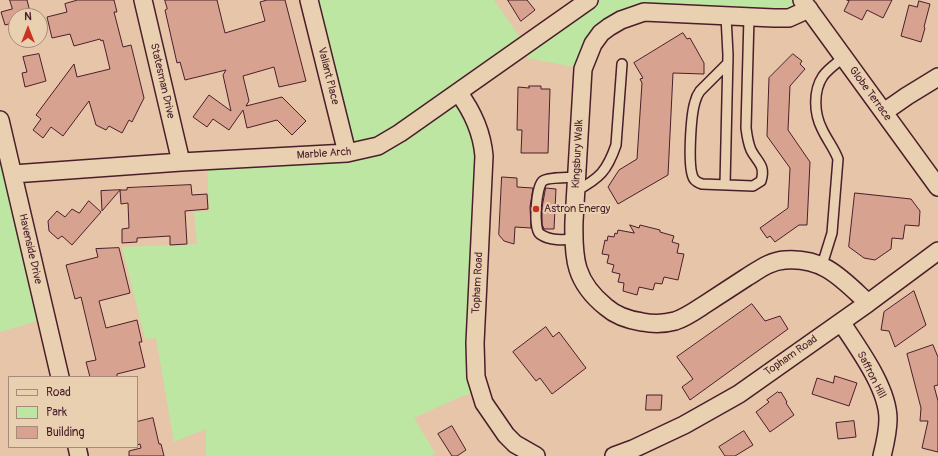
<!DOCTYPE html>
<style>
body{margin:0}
#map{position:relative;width:938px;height:456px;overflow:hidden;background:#e6c5a9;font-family:Pangolin,sans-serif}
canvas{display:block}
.legend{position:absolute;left:8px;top:376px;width:130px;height:72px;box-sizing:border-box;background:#e9d0b1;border:1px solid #a9897b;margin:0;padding:5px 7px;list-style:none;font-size:12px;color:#4a1f2b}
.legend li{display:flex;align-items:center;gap:8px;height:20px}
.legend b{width:20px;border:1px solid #a9897b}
.north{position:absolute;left:8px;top:8px;width:40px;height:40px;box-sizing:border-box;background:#e9d0b1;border:1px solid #a9897b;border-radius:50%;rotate:0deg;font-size:11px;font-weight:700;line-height:16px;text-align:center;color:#4a1f2b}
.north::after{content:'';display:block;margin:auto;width:14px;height:18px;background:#c8321e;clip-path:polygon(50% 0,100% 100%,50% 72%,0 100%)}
</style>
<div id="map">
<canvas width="938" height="456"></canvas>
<ul class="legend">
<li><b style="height:5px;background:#e9d0b1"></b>Road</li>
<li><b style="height:11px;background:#bde6a2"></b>Park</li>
<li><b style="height:11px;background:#d7a290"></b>Building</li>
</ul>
<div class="north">N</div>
</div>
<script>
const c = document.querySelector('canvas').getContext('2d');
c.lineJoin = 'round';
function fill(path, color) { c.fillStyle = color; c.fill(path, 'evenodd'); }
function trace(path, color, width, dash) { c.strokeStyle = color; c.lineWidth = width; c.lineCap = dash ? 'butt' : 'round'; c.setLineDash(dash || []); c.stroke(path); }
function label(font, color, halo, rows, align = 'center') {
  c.font = font + ' Pangolin,sans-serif'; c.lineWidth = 4; c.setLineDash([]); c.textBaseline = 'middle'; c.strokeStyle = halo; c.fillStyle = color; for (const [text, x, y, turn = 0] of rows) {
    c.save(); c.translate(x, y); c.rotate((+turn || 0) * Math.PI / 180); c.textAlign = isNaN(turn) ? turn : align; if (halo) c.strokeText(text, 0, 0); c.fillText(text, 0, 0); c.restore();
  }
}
const green = new Path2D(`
 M309,0H494L526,46L590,0H803L809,9L659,13L611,27L584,69L527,58L526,46L460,91L479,128V391L460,397L414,418L435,453L431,456H206V429L174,442L156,338L145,339L122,247L197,244L194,212L209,211L207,162L347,153Z
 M0,118L47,318L0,332Z`);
const building = new Path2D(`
 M10,0H27L31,16H16V22L5,25L1,12L12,9Z
 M78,0H114L117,12H114L123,47L131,45L144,98L132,122L129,120L122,133L109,126L106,130L96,125L89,101L63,136L51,127L43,138L33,130L41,119L36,115L74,64L77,77L110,69L103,40L101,41L100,39L74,46L70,34L52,38L47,17L67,12L65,4Z
 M165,0H217L225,33L265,21L260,2L267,0H285L306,81L279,87L274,67L243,76L249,101L246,106L282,97L306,121L292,135L277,120L247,128L243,110L229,130L213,119L207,127L193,117L209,95L231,111L223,75L226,70L185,80L180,62L177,63L165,10L167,9Z
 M508,0H527L535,10L521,21Z
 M847,0H892L883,18L867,10L862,20L844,11L849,1Z
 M919,1L930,4L924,27L925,28L921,42L901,36L909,5L917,7Z
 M683,33L687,39L690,38L704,63V74L673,73L668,175L618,204L608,187L619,170L637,159L642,83L640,79L643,78L634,63Z
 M39,54L46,81L25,87L22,73L27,72L23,57Z
 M793,54L802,61L800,64L805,69L790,86L788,130L810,162L807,225H799L775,242L770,236L767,238L760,228L788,208L790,168L767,136L769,78Z
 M529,86H541V89H550L548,153H521L522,130H517L518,87L529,88Z
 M502,177L517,178V187L533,188L530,207L531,228L515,227L514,244L504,241L499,235Z
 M191,185L192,195L207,194L208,209L185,211L187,244L170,245V236L137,238V242L122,243V229L129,228L128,203L121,204L120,190H127V188Z
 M546,188L556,189L554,229H544L542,224V208Z
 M120,190L102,211L101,191Z
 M855,193L911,199L920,211L919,226L905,225L903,239L892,238L891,249L875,260L864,258L849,247Z
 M89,201L101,212L72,245L62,236L58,239L49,231L48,221L57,211L65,217L72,209L79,213Z
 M630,225L639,228L640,225L660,230V232L674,236L672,242L679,244L677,253L684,254L678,280L664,277L662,284L655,283L653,290L639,287L637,295L623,291L624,283L618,282L620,274L612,272L614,265L607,263L609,255L602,254L605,240L607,241L608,236L614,237L615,233L617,234L618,230L634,233Z
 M119,248L130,293L99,301L106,328L137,320L142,342H139L145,367L117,374V377H90L86,362L96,360L81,297L75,299L66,265L98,257L96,249Z
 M914,291L926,325L895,347L889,331L881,330L884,312Z
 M752,304L765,321L780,316L788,329L690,400L682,387L693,379L677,357Z
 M546,327L553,337L559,332L586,368L552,394L540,378L536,381L513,352Z
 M933,345L938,357V385L934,386L938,401V452L922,448L928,421H920L921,408L907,354Z
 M835,376L857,383L849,406L812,394L817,378L833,383Z
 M778,392L779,393L781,392L787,402L786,403L794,415L770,432L756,412L769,402L767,400Z
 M647,395H662L661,410H646Z
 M153,418L159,444H161L164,456H129V451L141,448L140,444L137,445V422Z
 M854,421L856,437L838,439L836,423Z
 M452,426L466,450L457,456H452L438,434Z
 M744,431L753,445L735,456H725L719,447Z`);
const service = new Path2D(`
 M728,63L700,91C697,95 696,98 695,102C691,115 687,169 694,179C696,182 699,183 702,184L753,186L761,181C766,165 757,162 751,150C748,143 747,136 746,128L749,17
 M725,185L728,55L726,16
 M576,191C600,178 607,171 616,145L622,64
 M574,239C563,240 550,241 540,234C533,229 536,186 543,181C548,177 569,178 576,177
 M822,265L832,233L838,159C834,148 827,140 822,129C814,113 813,91 823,76C828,69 837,63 844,57`);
const minor = new Path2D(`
 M143,0L181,162
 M309,0L347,153
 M802,0L938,187
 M809,9L789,18H774L644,12L621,20L609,27L601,33L593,44L583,69L574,221C573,259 575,282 606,307C615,315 629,320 642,322C653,324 664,324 675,321C685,318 695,311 704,305C718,296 733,286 747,277C760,269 770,261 785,260C824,257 842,279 868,303
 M458,92C473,112 482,132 484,156L475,343L476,377L484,403L506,435L515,444L536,456
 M884,112L907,96L938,77
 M0,120L60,377
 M13,174L181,162L347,153L378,146L400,133L589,0
 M841,322C858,348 888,388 888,419C888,431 885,444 882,456
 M77,447L79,456
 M614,456L633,449L684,425L739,394L868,303L938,251`);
const markers = [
 [536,209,4,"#c8321e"]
];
const streetNames = [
 ["Valiant Place",328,76,76],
 ["Statesman Drive",162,81,77],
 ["Globe Terrace",870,94,54],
 ["Marble Arch",324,154,-4],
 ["Kingsbury Walk",578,154,-87],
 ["Havenside Drive",30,249,77],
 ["Topham Road",478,283,-87],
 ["Topham Road",791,356,-35],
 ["Saffron Hill",871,375,63]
];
const poiNames = [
 ["Astron Energy",544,209]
];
fill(green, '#bde6a2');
fill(building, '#d7a290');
trace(building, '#4a1f2b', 1);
trace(service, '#4a1f2b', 12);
trace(minor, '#4a1f2b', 20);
trace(service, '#e9d0b1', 9);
trace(minor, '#e9d0b1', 17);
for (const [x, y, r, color] of markers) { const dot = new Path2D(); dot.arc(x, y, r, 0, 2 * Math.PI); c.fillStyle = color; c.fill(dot); trace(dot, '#e9d0b1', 1.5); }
label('11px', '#4a1f2b', '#e9d0b1', streetNames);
label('11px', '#4a1f2b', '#e9d0b1', poiNames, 'left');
</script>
